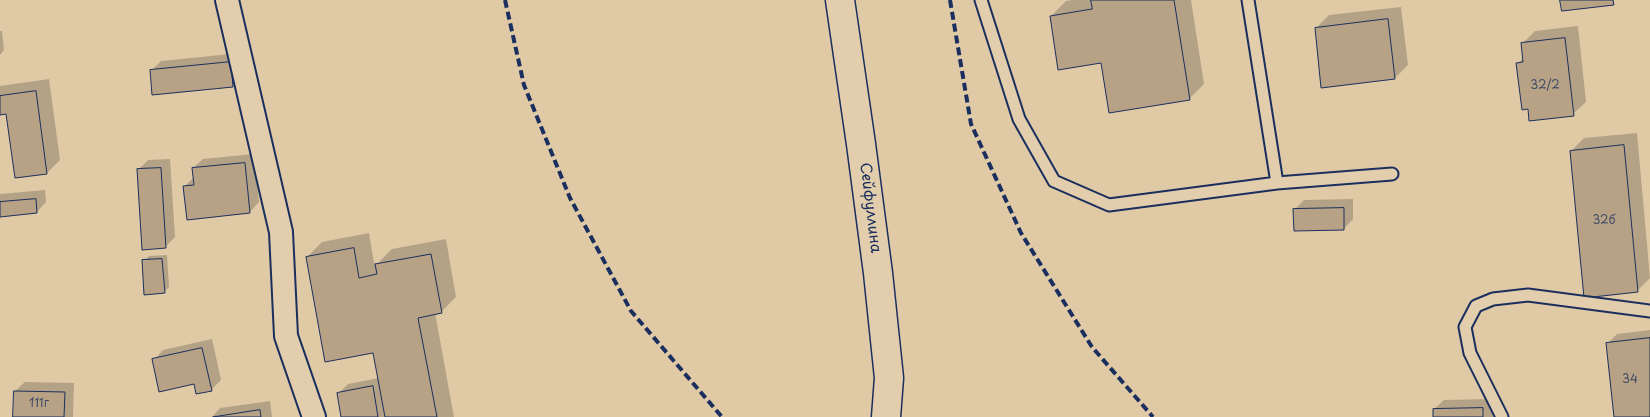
<!DOCTYPE html>
<meta charset="utf-8">
<style>
body{margin:0}
canvas{display:block;background:#e0caa6}
</style>
<canvas width="1650" height="417"></canvas>
<script>
const c = document.querySelector('canvas').getContext('2d');
c.lineJoin = 'round';
function fill(path, color) { c.fillStyle = color; c.fill(path, 'evenodd'); }
function trace(path, color, width, dash) { c.strokeStyle = color; c.lineWidth = width; c.lineCap = dash ? 'butt' : 'round'; c.setLineDash(dash || []); c.stroke(path); }
function label(font, color, halo, rows, align = 'center') {
  c.font = font + ' "Playpen Sans",sans-serif'; c.lineWidth = 4.5; c.setLineDash([]); c.textBaseline = 'middle'; c.strokeStyle = halo; c.fillStyle = color; for (const [text, x, y, turn = 0] of rows) {
    c.save(); c.translate(x, y); c.rotate((+turn || 0) * Math.PI / 180); c.textAlign = isNaN(turn) ? turn : align; if (halo) c.strokeText(text, 0, 0); c.fillText(text, 0, 0); c.restore();
  }
}
const shadow = new Path2D(`
 M1072,0H1191L1204,84L1189,99L1102,61L1051,16L1066,1Z
 M1401,7L1408,65L1395,78L1316,28L1329,15Z
 M1578,26L1586,102L1573,114L1529,108L1518,63L1523,58L1522,44L1535,31Z
 M0,31H2L4,50L0,55Z
 M240,53L242,76L232,85L151,71L161,61Z
 M49,79L60,160L47,173L7,113L0,114V86Z
 M1637,133L1650,278L1637,291L1571,151L1584,138Z
 M254,154L259,202L250,212L184,187L194,177L193,168L203,159Z
 M170,159L175,237L165,247L138,170L148,160Z
 M45,190L46,202L37,212L0,215V194Z
 M1353,199V219L1344,229L1294,210L1304,200Z
 M369,233L374,263H378L392,249L446,239L456,297L441,312L435,313L454,417H342L338,394L348,384L379,378L374,351L307,257L322,242Z
 M167,255L169,287L164,292L144,261L149,256Z
 M1650,330V417H1615L1607,344L1617,334Z
 M212,339L221,380L211,390L194,383L154,360L163,350Z
 M25,382L74,383L73,417H14L15,391Z
 M1492,399L1493,417H1434V409L1444,400Z
 M270,401L272,417H212L220,408Z`);
const building = new Path2D(`
 M1091,0H1174L1190,100L1109,113L1101,63L1058,70L1050,16L1092,9Z
 M1560,0H1613L1614,5L1562,11Z
 M1388,19L1395,79L1321,88L1315,28Z
 M1565,38L1574,116L1529,121L1528,109L1522,110L1516,63L1523,62L1521,43Z
 M231,62L233,87L152,95L150,70Z
 M36,91L47,174L15,178L6,114L0,115V96Z
 M1624,145L1638,292L1584,298L1570,151Z
 M245,163L250,213L187,220L183,186L194,185L192,168Z
 M161,168L166,248L142,250L137,169Z
 M36,199L37,213L0,217V202Z
 M1344,208V230L1294,231L1293,209Z
 M354,248L359,278L377,274L375,264L431,254L442,313L418,318L437,417H385L373,353L325,362L306,257Z
 M162,259L165,293L144,295L142,260Z
 M1650,338V417H1614L1606,343Z
 M202,348L212,391L196,394L194,384L159,392L152,359Z
 M373,386L378,417H341L337,393Z
 M14,391L65,392L64,417H13Z
 M1483,408V417H1433V409Z
 M260,410L261,417H213Z`);
const lane = new Path2D(`
 M981,0L1019,119L1054,181L1109,205L1277,183L1392,174
 M1248,0L1277,183
 M1502,417L1470,353L1465,327L1476,306L1493,299L1528,295L1650,311`);
const street = new Path2D(`
 M227,0L281,232L286,336L314,417`);
const secondary = new Path2D(`
 M840,0L861,144L878,273L889,378L886,417`);
const rail = new Path2D(`
 M505,0L524,85L570,198L631,311L722,417
 M950,0L971,124L1021,233L1092,347L1153,417`);
const numberNames = [
 ["32/2",1545,86],
 ["32б",1604,221],
 ["34",1630,380],
 ["111г",39,404]
];
const streetNames = [
 ["Сейфуллина",870,208,83]
];
fill(shadow, '#0003');
fill(building, '#b7a285');
trace(building, '#1b2f5e', 1);
trace(lane, '#1b2f5e', 15);
trace(street, '#1b2f5e', 26);
trace(secondary, '#1b2f5e', 31);
trace(lane, '#e2ceac', 11);
trace(street, '#e2ceac', 22);
trace(secondary, '#e2ceac', 28);
trace(rail, '#1b2f5e', 4, [8, 4]);
label('12px', '#424c68', null, numberNames);
label('15px', '#1b2f5e', '#e2ceac', streetNames);
</script>
